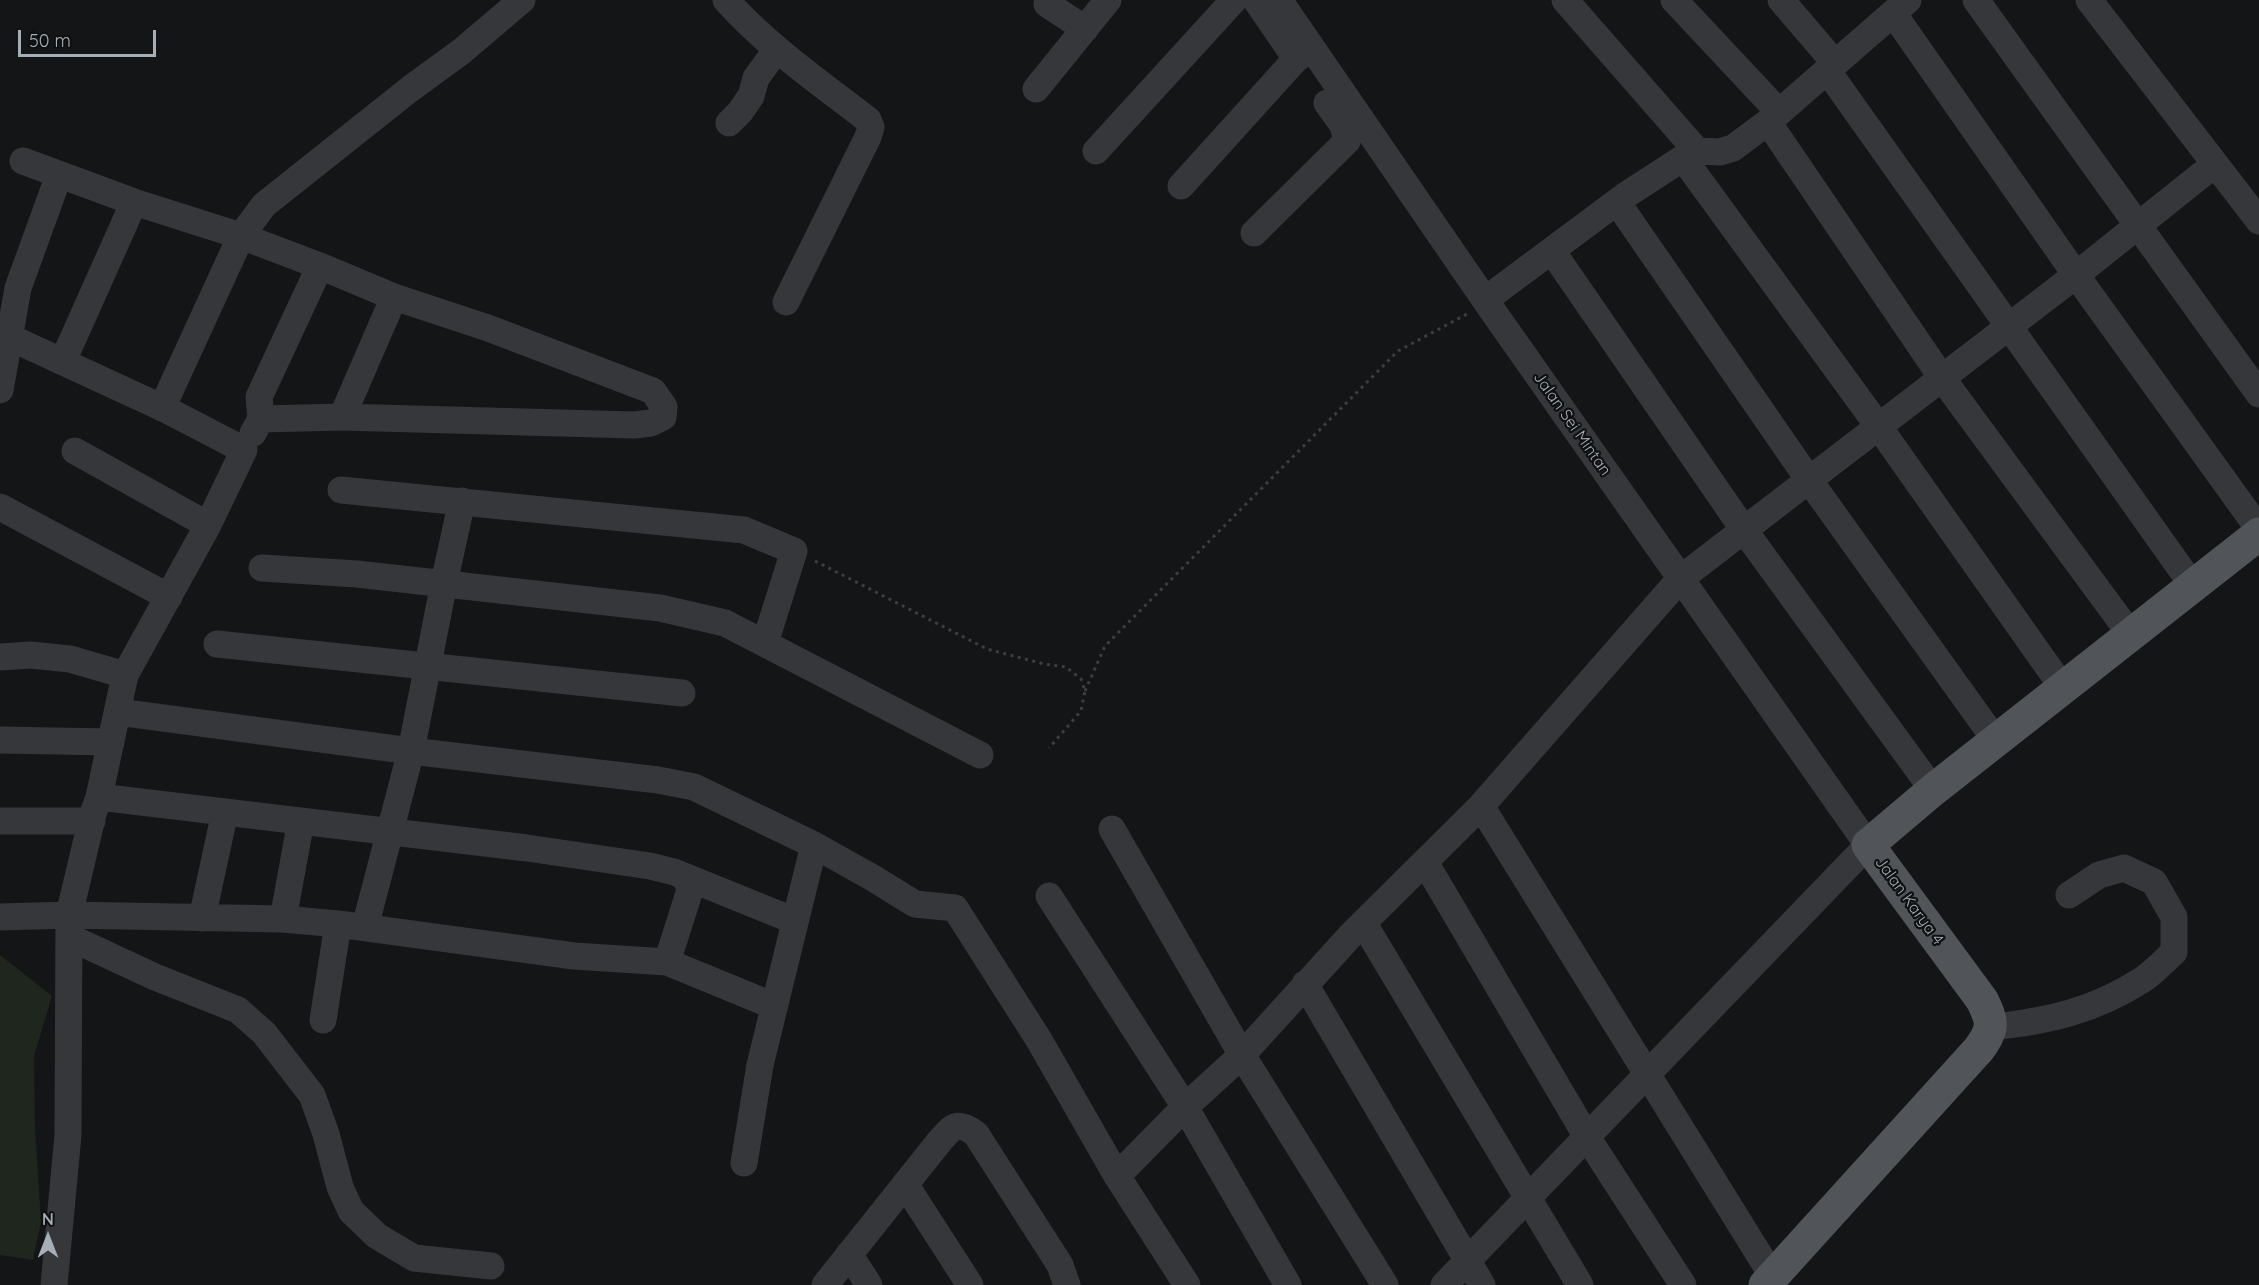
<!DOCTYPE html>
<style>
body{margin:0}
#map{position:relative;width:2259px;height:1285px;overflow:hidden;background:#141516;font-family:Quicksand,sans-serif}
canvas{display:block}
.north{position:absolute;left:18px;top:1207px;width:60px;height:60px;-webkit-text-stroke:4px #0f1011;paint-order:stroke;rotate:0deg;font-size:16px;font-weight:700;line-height:24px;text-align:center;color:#a6afb7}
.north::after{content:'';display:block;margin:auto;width:21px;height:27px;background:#a6afb7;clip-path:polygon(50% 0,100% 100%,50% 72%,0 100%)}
.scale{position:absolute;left:18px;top:30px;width:138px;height:27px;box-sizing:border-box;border:3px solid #a6afb7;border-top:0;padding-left:8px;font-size:18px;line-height:21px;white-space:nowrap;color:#a6afb7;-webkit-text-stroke:4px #0f1011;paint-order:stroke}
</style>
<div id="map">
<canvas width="2259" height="1285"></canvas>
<div class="north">N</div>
<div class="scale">50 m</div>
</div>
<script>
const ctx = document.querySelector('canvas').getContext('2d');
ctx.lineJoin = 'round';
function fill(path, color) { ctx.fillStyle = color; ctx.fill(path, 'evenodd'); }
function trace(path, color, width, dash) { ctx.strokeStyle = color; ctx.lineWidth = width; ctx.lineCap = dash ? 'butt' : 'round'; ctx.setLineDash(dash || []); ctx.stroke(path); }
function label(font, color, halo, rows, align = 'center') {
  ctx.font = font + ' Quicksand,sans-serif'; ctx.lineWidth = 4.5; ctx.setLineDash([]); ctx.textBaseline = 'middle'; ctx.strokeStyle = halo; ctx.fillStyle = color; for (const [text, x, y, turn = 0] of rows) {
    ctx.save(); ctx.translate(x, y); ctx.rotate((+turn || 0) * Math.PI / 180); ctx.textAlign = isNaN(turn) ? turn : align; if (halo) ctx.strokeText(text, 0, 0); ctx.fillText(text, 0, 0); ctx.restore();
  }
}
fill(new Path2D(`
 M0,955L52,996L34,1056L35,1126L41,1222L33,1260L0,1255Z`), '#1f261e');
trace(new Path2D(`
 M815,561L987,649L1044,664L1066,667L1081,679L1085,691L1081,711L1049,748
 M1085,691L1105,646L1398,351L1467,314`), '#3b3f42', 3, [3, 4.5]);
trace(new Path2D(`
 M726,0C767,46 819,82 868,120L871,127L868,137L786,302
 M1256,0L1293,54
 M1279,0L1485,300L1868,845L1444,1285
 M1565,0L1697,151
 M1674,0L1779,112
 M1781,0L1834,62
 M1976,0L2259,394
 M2089,0L2259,221
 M1047,4L1085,29
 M1893,13L2076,275L2259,529
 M1827,70L2193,586
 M1036,89L1108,0
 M1768,122L1942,378L2131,635
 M729,123L740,112L751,96L756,78L777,49
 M1096,151L1234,0
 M1683,158L1879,427L2063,688
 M23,161L134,202L241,236L320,266L394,297L488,328L653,391L664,407L663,417L651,423L634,425L342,417L261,419
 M1181,186L1296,59L1311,48
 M1617,202L1809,480L1996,741
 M1254,233L1347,141L1343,125L1327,103
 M1552,251L1744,530L1933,790
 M1485,300L1626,195L1683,158L1697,151L1720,152L1733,148L1768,122L1908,0
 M9,337L165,409L244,450L208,525L125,675L99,797L93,814L69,915L68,1135L54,1285
 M63,361L134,202
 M0,390L18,288L59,175
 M162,408L241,236L264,205L410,89L462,51L522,0
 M342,417L394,297
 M253,433L261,419L259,397L320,266
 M75,451L208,525
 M341,490L744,530L794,551L765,643
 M0,507L169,597
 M262,568L357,574L660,608L725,623L980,755
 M217,644L682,693
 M0,657L31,655L70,659L125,675
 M118,712L411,751L658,780L694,787L814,845L873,878L915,904L955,908L1039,1040L1117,1176L1187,1285
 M0,740L111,742
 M99,797L527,848L650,866L674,872L795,921
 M1481,806L1773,1277
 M0,821H92
 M1112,829L1242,1055L1385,1285
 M1425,862L1587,1137L1683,1285
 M1049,896L1185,1107L1288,1285
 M0,917L69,915L283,919L338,924L574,956L667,962L774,1006
 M202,918L225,812
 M283,919L301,821
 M1364,924L1580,1285
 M365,927L411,751L444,583L462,501
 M69,937L155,977L238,1010L264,1033L312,1095L326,1134L340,1187L351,1211L377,1236L414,1258L491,1266
 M667,962L690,890L686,878
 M1305,984L1482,1285
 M323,1020L338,924
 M1992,1027C2048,1021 2094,1011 2142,980C2154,972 2164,961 2174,952V917L2154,882L2124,868L2099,875L2069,895
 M744,1163L760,1065L814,845
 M1117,1176L1185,1107L1242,1055L1351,935L1481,806L1680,579L2076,275L2215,164
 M905,1184L970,1285
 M849,1254L869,1285
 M825,1285L939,1142C953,1126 957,1120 976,1134L1060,1265L1067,1285`), '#35373b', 27);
trace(new Path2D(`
 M1765,1285L1979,1049C1994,1028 1993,1022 1982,1000L1868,845L1933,790L2259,534`), '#51555a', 33);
label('16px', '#a6afb7', '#0f1011', [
 ["Jalan Sei Mintan",1572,424,55],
 ["Jalan Karya 4",1909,901,54]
]);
</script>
